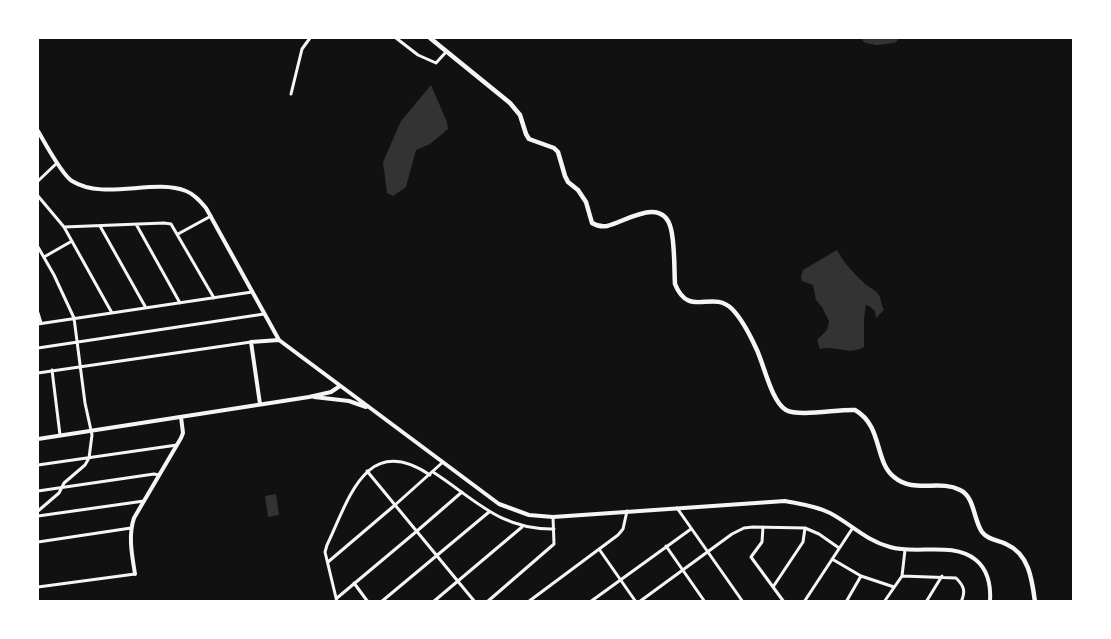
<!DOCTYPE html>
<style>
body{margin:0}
#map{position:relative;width:1111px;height:639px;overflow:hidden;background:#111;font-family:"Golos Text",sans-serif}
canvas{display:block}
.frame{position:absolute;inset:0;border:39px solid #fff;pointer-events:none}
</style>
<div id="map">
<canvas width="1111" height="639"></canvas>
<div class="frame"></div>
</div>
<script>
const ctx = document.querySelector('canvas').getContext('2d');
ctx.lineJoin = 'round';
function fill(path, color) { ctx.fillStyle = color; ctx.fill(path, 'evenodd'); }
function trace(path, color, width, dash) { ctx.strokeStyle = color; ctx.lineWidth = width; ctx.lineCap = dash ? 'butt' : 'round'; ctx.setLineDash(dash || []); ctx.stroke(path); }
fill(new Path2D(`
 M431,85L447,122L448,129L430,144L416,150L406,187L393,196L387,193L383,162L401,121Z
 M837,250C846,266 852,271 864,283C868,287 876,290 879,295C881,299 881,304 884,310L876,318L875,311L869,306L866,305L864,319V347C849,356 836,345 820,349L817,340L827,330L829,321L822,307L816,300L813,285L802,281L801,277L803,270Z
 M276,494L279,515L268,517L265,496Z`), '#333');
trace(new Path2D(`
 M867,38L877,40L893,38`), '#333', 10);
trace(new Path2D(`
 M396,38L418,55L436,63L446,52
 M291,94L302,49L310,38
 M38,181L57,163
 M38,196L64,227L164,223L171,224L214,298
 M136,224L180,303
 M100,226L146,308
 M64,227L112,313
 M178,234L211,216
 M38,247L54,275L74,318L85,403L92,435L89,458L85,465L64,483L59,493L38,511
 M44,257L72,241
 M38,313L41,323
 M38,324L252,292
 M38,348L264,314
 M52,370L60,435
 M38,373L251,342
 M38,465L177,445
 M367,471L475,602
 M433,472C475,499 500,530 554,529
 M38,491L154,474L159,475
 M677,508L743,602
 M38,516L144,501
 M763,527L762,542L751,557L784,602
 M38,542L131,528
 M666,546L705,602
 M599,549L636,602
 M832,559L861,576L894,587
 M328,562L395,505L443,462
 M902,576L956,578C964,586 966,591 961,602
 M354,583L368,602
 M38,587L135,574
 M773,587L803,542L805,528
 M337,598L417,531L462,492
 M337,602L325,552L327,545C349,499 366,432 430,475
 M381,602L489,512
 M433,602L522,527
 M487,602L554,544L553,517
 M528,602L618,535L623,529L627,511
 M590,602L691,529
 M639,602L732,534L744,528L753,527L805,528L819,534L839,548
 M804,602L852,529
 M846,602L861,576
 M884,602L902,576L905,550
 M926,602L942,576`), '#f5f5f5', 3);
trace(new Path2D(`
 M38,131C45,143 62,175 72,181C104,201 154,178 186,191C194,194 200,201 206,208L279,340L499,504L529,515L553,517L785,501C800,504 816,506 830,513C851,524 865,540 890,547C917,555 952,541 976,560C988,570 991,587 990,602
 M314,397L349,401L366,407
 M260,404L251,342L279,340
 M38,439L309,397L331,392L340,386
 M135,574C132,555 128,536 134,518L181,438L183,433L181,417`), '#f5f5f5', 4);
trace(new Path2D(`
 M430,38L510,103L520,115L526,134L529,139L554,148L558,152L565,176L568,182L578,190L586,202L592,223C597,226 601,227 607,226C625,222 663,195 671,229C675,246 674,267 675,284C689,319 712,289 732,309C742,319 750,335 756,348C764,364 771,401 786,410C799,417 838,409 855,410C883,426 874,461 894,477C914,494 939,479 960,490C975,497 973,519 982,532C988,540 998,540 1006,544C1029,554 1032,579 1035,602`), '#f5f5f5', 4.5);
</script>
